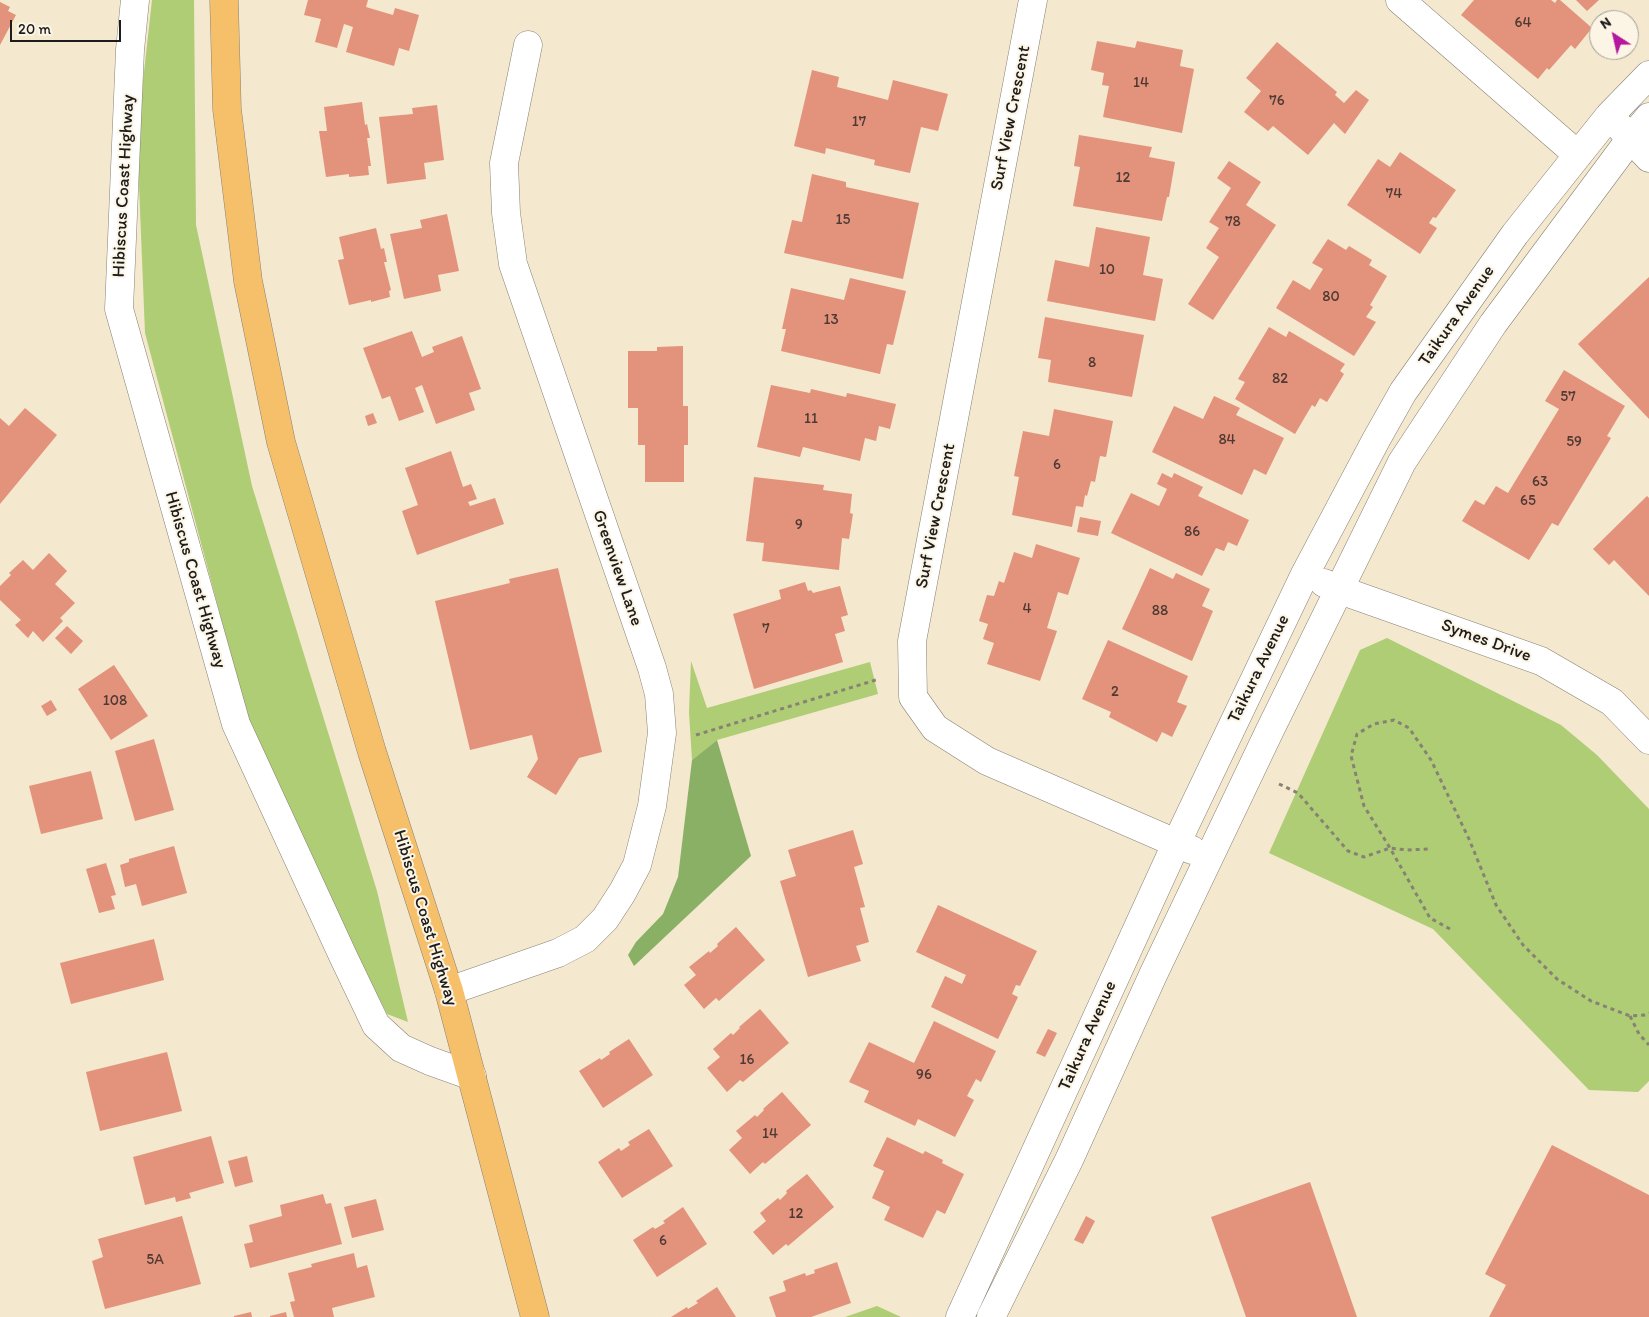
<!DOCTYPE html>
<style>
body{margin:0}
#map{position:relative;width:1649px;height:1317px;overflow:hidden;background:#f4e8ce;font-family:Itim,sans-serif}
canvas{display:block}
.north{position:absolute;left:1589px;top:10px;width:50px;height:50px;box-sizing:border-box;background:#fcf5e5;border:1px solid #a29e95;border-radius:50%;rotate:325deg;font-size:14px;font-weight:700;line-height:20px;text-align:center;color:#1c1c1c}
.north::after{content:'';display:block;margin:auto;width:18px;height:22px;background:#b5179e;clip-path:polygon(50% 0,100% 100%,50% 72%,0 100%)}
.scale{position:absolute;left:10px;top:20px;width:111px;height:22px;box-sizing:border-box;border:2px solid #1c1c1c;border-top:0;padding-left:6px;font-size:15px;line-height:18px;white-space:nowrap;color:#1c1c1c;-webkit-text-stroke:4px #fcf5e5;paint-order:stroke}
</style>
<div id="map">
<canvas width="1649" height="1317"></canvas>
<div class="north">N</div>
<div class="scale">20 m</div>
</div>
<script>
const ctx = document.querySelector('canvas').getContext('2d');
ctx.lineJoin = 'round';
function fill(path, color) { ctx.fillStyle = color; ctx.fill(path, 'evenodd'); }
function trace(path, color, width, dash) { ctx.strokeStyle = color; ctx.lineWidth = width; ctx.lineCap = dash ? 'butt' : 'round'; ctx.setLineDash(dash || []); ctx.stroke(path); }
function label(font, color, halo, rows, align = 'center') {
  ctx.font = font + ' Itim,sans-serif'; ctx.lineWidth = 4; ctx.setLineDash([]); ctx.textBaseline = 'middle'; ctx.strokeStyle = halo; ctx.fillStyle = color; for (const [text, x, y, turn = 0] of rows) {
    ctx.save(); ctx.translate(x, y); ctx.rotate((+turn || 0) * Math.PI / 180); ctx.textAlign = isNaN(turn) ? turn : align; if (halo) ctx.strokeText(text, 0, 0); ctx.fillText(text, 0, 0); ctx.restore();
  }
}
fill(new Path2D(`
 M152,0H194L196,225L252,486L377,891L408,1022L387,1014L349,939L249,723L145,333L137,135Z
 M1387,638L1561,725L1597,755L1649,809V1081L1638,1092L1589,1090L1433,929L1269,853L1360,650Z
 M691,661L707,708L870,662L878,694L717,740L692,760L689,712Z
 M877,1306L901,1317H845Z`), '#aecd74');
fill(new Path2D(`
 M717,740L751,856L634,966L628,955L636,942L663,914L678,877L692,760Z`), '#8ab066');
fill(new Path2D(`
 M308,0H368L366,7L393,15L395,8L419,15L409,51L399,48L394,66L346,52L353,27L344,24L337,48L315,42L321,19L304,15Z
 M1474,0H1551L1555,3L1557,0H1560L1592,28L1575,49L1571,45L1549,70L1547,68L1538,79L1461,15Z
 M1576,0H1599L1587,11Z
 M0,2L10,7L8,11L16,15L0,45Z
 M1097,41L1135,48L1137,41L1183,50L1180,66L1194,69L1182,133L1103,117L1109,86L1102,85L1104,73L1091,70Z
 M1277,42L1337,92L1335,95L1344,103L1356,90L1369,100L1345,134L1334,123L1308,155L1273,126L1268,131L1244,112L1261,91L1246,78Z
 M812,70L839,77L837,87L888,100L893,80L948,94L938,131L921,127L910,173L874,165L875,160L826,148L825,154L794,146Z
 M362,102L365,125L367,124L370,138H367L371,166H368L369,175L349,177V174L326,177L319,131H327L324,107Z
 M437,105L444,160L424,163L426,179L387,184L379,117L413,114L412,108Z
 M1079,135L1152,147L1149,157L1175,162L1169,197H1167L1162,221L1073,206L1080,167L1074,166Z
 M1400,152L1456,190L1436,218L1433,217L1429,223L1437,228L1420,254L1347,205L1378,159L1390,167Z
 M1229,161L1261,182L1246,205L1276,225L1213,320L1188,304L1219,257L1206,248L1219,228L1209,222L1231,188L1217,178Z
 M812,174L846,182V187L919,203L903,279L784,253L792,220L802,222Z
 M447,214L459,271L438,275L441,291L404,299L390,234L422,228L420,220Z
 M1096,227L1150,237L1143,275L1163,279L1155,321L1047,301L1055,260L1089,267Z
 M376,228L381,249L384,248L387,262H384L391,290L389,291L390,297L371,302V300L349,305L338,260L344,259L339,237Z
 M1328,239L1346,250L1349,246L1372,260L1369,265L1387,276L1370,305L1373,307L1366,317L1376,322L1354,356L1276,308L1293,280L1310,290L1323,269L1312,263Z
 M1649,277V419L1578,344Z
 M850,278L906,291L893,345L887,344L880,374L781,351L786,329H782L791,288L844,300Z
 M1045,317L1144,335L1132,397L1048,382L1051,360L1038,358Z
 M1269,327L1286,337L1289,331L1345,364L1340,371L1344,374L1327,402L1320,398L1315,407L1312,405L1295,434L1235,399L1245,382L1238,379Z
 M412,331L422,357L434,352L432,347L462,336L481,389L469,393L475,410L436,424L422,385L415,388L424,412L399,421L390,396L382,399L363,348Z
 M683,346V406H688V445H684V482H645V445H638V408H628V351H657V347Z
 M1564,370L1625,406L1607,436L1611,438L1558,526L1552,523L1529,560L1462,521L1475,500L1484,505L1496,486L1508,493L1559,409L1545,401Z
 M771,385L810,393L811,389L846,397L847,393L896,404L890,429L879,426L876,441L865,438L860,461L803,447L800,457L757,447Z
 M1214,396L1240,408L1236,415L1284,438L1266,475L1254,469L1242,495L1152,452L1174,406L1203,419Z
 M25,408L57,435L0,504V418L9,426Z
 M1054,409L1113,421L1106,457L1100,456L1095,482L1091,481L1087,496L1085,495L1083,507L1076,506L1072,527L1012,515L1019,477L1014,476L1023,431L1049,436Z
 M373,413L377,423L368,426L365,416Z
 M451,451L463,487L471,484L477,499L468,502L470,506L495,498L504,524L417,555L402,511L418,505L405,468Z
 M1162,473L1172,478L1174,473L1203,487L1198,496L1249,520L1237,546L1228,542L1224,551L1216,548L1202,576L1111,533L1131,493L1159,506L1167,489L1157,484Z
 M754,477L824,485L823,490L852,494L850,513L853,514L849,539L842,538L839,570L762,561L764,543L746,541Z
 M1647,496L1649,498V596L1614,560L1609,565L1593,549Z
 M1080,517L1101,521L1098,536L1077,532Z
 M1036,544L1080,558L1068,595L1058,592L1047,628L1057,631L1040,681L987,664L994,643L983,639L988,624L979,621L987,595L994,596L999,581L1004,583L1014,552L1032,558Z
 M49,553L67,571L55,584L75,603L60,618L63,621L43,642L33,631L28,638L15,625L21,620L0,600V586L11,575L9,573L23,560L33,570Z
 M558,568L602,752L579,758L556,795L527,777L538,759L532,735L470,750L435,601L510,583L509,579Z
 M1150,568L1173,579L1176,573L1210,589L1202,606L1213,611L1192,661L1122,629Z
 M805,582L808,591L811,590L813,593L840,586L848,615L841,617L845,631L835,634L843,662L754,689L733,614L781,599L779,590Z
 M67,626L83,641L71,654L55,638Z
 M1108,640L1188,676L1177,702L1187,706L1172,737L1162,732L1157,742L1109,717L1111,712L1082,699Z
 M114,665L148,716L111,740L78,689Z
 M51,700L57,710L47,716L41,706Z
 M154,739L174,810L135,821L115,751Z
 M91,771L103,819L41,834L29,786Z
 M853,830L863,864L854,867L865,907L860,908L869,942L856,946L861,961L808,977L780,881L796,876L788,850Z
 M174,846L187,893L142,906L136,884L125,887L120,865L129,862V859Z
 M106,863L116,895L111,896L115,909L99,913L86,869Z
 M938,905L1037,951L1020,986L1016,985L1012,994L1018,997L998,1039L931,1007L945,976L962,984L966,975L916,952Z
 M736,927L765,960L719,1001L716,998L704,1009L684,985L696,975L689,967L709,951L710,953L718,946L717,944Z
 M154,939L164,980L71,1004L60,963Z
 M760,1009L789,1043L743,1082L740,1080L727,1092L707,1068L720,1057L713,1049L731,1033L733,1035L740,1028L739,1027Z
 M934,1021L996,1051L981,1082L976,1079L967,1096L974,1100L955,1137L918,1119L915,1126L864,1102L869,1091L849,1082L869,1042L914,1063Z
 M1048,1029L1057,1033L1045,1057L1036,1053Z
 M629,1039L653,1075L603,1108L579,1071L600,1058L601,1060L610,1054L609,1052Z
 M167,1052L182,1111L100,1131L86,1072Z
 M782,1092L811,1125L765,1164L763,1162L750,1174L729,1150L742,1138L736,1131L755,1115L757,1117L764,1110L763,1109Z
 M649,1129L673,1166L622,1198L598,1162L619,1148L621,1151L630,1145L628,1142Z
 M211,1136L224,1183L189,1193L191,1198L176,1202L175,1197L145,1205L133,1157Z
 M887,1137L923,1154L925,1151L943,1160L942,1163L964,1174L945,1214L937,1210L923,1238L884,1220L890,1207L872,1198L884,1171L873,1166Z
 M1552,1145L1649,1195V1317H1489L1506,1285L1485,1274Z
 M247,1156L253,1182L235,1187L228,1161Z
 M807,1174L834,1207L788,1246L786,1244L773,1255L753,1232L766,1221L760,1213L778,1198L780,1200L787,1193L786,1191Z
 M1310,1182L1357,1317H1246L1211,1217Z
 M323,1194L326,1204L331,1203L342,1244L250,1268L244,1244L253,1242L249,1225L282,1216L280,1205Z
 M376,1199L384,1230L352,1238L344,1207Z
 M683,1207L707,1244L657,1277L633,1240L653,1227L655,1229L665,1223L663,1221Z
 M182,1216L201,1284L105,1309L92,1261L103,1257L98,1239Z
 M1086,1216L1095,1221L1083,1244L1074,1240Z
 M354,1253L357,1268L367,1265L375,1297L332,1308L334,1317H294L290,1302L295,1301L288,1273L312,1267L311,1264Z
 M837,1262L851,1303L811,1317H776L769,1297L786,1291L783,1281L805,1273L806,1276L815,1273L814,1270Z
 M717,1287L736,1317H671L687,1307L688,1309L698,1303L696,1301Z
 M251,1312L252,1317H234V1316Z
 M286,1312L287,1317H270V1316Z`), '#e3927b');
const street = new Path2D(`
 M135,0L130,50L119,309L236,724L343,956L376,1025L401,1048L430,1061L472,1076
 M1033,0L912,641L913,697L935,728L987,761L1192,850
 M1400,0L1578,155
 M1619,126L1649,158
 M1324,583L1340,590L1541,661L1612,702L1649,740
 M449,991L558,953L585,939L605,919L622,893L637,865L652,806L662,733L659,694L652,668L513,264L506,213L504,163L528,45
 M960,1317L1176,844L1305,574L1376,440L1403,392L1515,234L1609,116L1649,75
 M991,1317L1069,1160L1153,975L1270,730L1402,462L1493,324L1631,138L1649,117`);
const primary = new Path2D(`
 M224,0L227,109L248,281L281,442L372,752L449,991L535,1317`);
trace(street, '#888275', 29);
trace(primary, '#888275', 29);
trace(new Path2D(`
 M696,735L879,679
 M1279,784L1298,793L1348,851L1364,857L1390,848L1407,850L1428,849
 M1450,929L1430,918L1390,848L1364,806L1351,756L1357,734L1374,724L1394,720L1409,728L1431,760L1469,839L1496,905L1523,945L1557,979L1591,1001L1630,1016L1645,1015L1649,1013
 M1630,1016L1639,1034L1649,1045`), '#888275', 3, [4, 4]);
trace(street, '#fff', 28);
trace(primary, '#f6c06b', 28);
label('15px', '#4e3a34', null, [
 ["64",1523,23],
 ["14",1141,83],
 ["76",1277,101],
 ["17",859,122],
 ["12",1123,178],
 ["74",1394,194],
 ["15",843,220],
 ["78",1233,222],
 ["10",1107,270],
 ["80",1331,297],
 ["13",831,320],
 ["8",1092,363],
 ["82",1280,379],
 ["57",1568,397],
 ["11",811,419],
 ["84",1227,440],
 ["59",1574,442],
 ["6",1057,465],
 ["63",1540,482],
 ["65",1528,501],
 ["9",799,525],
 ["86",1192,532],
 ["4",1027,609],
 ["88",1160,611],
 ["7",766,629],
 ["2",1115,692],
 ["108",115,701],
 ["16",747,1060],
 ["96",924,1075],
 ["14",770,1134],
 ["12",796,1214],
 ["6",663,1241],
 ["5A",155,1260]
]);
label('18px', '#1c1c1c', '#fcf5e5', [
 ["Surf View Crescent",1011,118,-79],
 ["Hibiscus Coast Highway",124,186,-87],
 ["Taikura Avenue",1457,316,-55],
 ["Surf View Crescent",936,516,-79],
 ["Greenview Lane",617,568,71],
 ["Hibiscus Coast Highway",195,580,74],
 ["Symes Drive",1486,641,20],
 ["Taikura Avenue",1259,669,-64],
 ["Hibiscus Coast Highway",425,918,73],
 ["Taikura Avenue",1088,1036,-66]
]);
</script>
